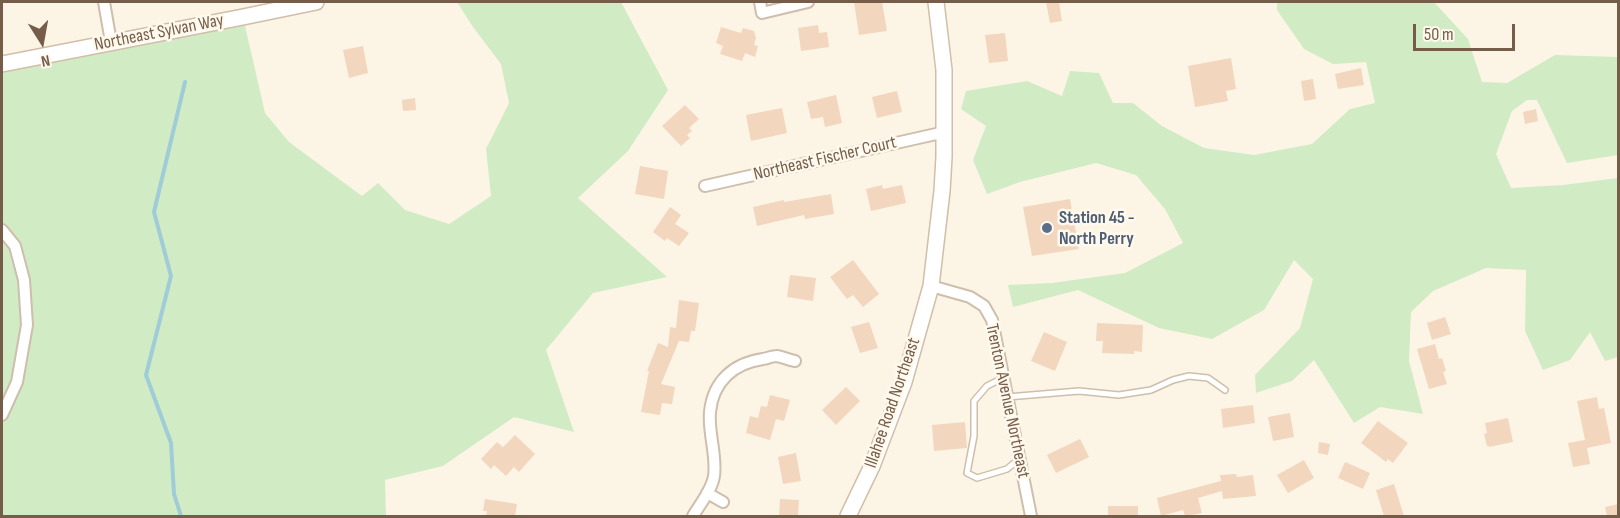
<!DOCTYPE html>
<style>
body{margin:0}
#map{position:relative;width:1620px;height:518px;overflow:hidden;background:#fcf5e6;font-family:"Sofia Sans Condensed",sans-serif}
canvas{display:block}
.frame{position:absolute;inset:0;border:3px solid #765d4a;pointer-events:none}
.north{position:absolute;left:12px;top:12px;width:60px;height:60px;-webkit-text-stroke:4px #fff9ed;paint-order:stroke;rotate:169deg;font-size:16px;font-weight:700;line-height:24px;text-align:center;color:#765d4a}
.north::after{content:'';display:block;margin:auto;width:21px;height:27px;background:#765d4a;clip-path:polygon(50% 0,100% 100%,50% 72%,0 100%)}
.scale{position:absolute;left:1413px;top:24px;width:102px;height:27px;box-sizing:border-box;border:3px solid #765d4a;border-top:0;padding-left:8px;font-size:18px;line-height:21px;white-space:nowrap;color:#765d4a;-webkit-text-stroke:4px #fff9ed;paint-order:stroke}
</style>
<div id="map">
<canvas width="1620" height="518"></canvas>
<div class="frame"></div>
<div class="north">N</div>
<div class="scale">50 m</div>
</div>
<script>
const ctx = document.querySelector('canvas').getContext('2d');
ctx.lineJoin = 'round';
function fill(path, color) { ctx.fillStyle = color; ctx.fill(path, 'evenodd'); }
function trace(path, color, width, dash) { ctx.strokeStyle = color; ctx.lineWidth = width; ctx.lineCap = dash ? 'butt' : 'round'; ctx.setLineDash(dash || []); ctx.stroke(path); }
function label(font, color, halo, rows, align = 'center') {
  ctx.font = font + ' "Sofia Sans Condensed",sans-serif'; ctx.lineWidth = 5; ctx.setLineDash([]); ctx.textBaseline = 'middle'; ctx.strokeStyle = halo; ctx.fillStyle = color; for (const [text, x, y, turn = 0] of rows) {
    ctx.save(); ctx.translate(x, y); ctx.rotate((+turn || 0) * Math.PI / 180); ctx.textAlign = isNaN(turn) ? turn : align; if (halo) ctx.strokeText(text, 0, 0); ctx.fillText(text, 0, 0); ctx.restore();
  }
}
fill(new Path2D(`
 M457,2H621L668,90L628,151L578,198L667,277L593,293L546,350L574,432L514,417L443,466L385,480L386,516H2V64L243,17L265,113L289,142L362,196L378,183L405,210L449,224L491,196L486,149L509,103L501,64L473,27Z
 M1277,2H1434L1468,39L1482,82L1507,83L1555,55L1617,57L1618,155L1567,163L1537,100H1527L1512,111L1496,154L1511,188L1563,185L1618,178V357L1605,361L1590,332L1570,360L1543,370L1525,331L1526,270L1486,268L1433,291L1411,312L1409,361L1423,414L1380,407L1354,423L1314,360L1292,381L1256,393L1255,375L1300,328L1313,279L1294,260L1264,310L1212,339L1159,328L1078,290L1013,307L1008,285L1052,283L1125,273L1183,243L1165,209L1136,175L1096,163L1020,182L987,194L973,160L986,126L961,109L966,91L1027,81L1062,96L1070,71L1099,73L1113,103H1133L1162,126L1204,148L1254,155L1312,144L1350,109L1375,103L1366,62L1333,64L1304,49L1277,10Z`), '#d1ebc4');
trace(new Path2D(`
 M181,516L174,494L171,443L146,375L171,276L154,212L185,82`), '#a0ccd8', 4);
fill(new Path2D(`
 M854,2H882L887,31L859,35Z
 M1046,2H1059L1062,21L1050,23Z
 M818,25L819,33L827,32L829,47L801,51L798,28Z
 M721,27L741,33L743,28L754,31L756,38L754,45L758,46L755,57L745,53L742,61L720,54L723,46L716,43Z
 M1005,33L1008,61L989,63L985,35Z
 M363,46L368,73L349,78L343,50Z
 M1231,58L1236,89L1226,91L1228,101L1195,107L1188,66Z
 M1361,68L1364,85L1338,89L1335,74Z
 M1313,79L1316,99L1304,101L1301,81Z
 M897,91L902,112L877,118L872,97Z
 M836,95L842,123L825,127L823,117L811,119L807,102Z
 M415,98L416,110L403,111L402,100Z
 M685,105L699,119L689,128L692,131L687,135L690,138L681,146L662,126Z
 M782,108L787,133L751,141L746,115Z
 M1536,109L1538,121L1525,124L1523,112Z
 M640,166L668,171L664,199L635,194Z
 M882,185L883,189L902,185L906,203L871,211L866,189Z
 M831,194L834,214L805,219L804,215L757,226L753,207L784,200V202Z
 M1070,199L1079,249L1032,256L1023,207Z
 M670,207L681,215L675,224L689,233L679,246L667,238L665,241L653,232Z
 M853,260L879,294L863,307L853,295L847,299L830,277Z
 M790,275L816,278L813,301L787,297Z
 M679,300L699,303L695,331H691L689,342L679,341L661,384L675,387L672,404L662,403L660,415L641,412L649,371H647L658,343L668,347L670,327L676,328Z
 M1445,317L1451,334L1432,340L1427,323Z
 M869,322L878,348L860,353L851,327Z
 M1097,323L1143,325L1142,352L1134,351V354L1102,353L1103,341H1096Z
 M1044,332L1067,342L1055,371L1031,361Z
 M1435,344L1439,359L1442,358L1446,371L1443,372L1447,384L1429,389L1417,349Z
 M846,387L860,401L836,425L822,410Z
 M770,395L790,400L784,421L776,419L770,440L746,433L750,416L758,418L761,406L767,407Z
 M1597,397L1599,409L1604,408L1611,443L1587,448L1590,464L1573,467L1568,443L1585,440L1577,401Z
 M1253,405L1255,423L1223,428L1221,409Z
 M1290,413L1294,437L1273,441L1268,417Z
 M1508,418L1513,442L1489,447V446H1487L1484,434L1487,433L1485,423Z
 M1378,421L1408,443L1393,463L1388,459L1386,462L1361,443Z
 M965,422L967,448L934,451L932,425Z
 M515,435L535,454L519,472L514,467L506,476L494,465L491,469L481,459L497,442L503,447Z
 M1080,439L1089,457L1056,473L1047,455Z
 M1319,442L1330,444L1328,455L1318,453Z
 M796,453L801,481L783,484L778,457Z
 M1304,460L1314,478L1288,493L1277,475Z
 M1345,462L1370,473L1363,489L1338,478Z
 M1236,474L1237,477L1253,475L1256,496L1223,499L1222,491L1198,498L1202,513L1185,516L1183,510L1161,516L1157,498L1221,481L1220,475Z
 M1394,484L1404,516H1384L1376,490Z
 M485,499L517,504L515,516H486L487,511H483Z
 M780,499L799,500L798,516H779Z
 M1618,504V516H1607L1605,507Z
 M1108,506H1138V516H1108Z`), '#f2d6be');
const service = new Path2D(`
 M1003,378L987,386L974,401V436L967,473L977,478L1007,469L1019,459
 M1007,397L1079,391L1119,395L1151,390L1173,380L1189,376L1208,378L1225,390`);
const minor = new Path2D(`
 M104,2L111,42
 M760,2L762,13L808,2
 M705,186L945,132
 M2,230L15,246L24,280L27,325L17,382L2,415
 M931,286L970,297L984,306L992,320L1031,516
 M707,493L723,502
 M693,516C700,504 712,490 714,476C717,455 708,433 710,412C713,381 734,363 763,359C768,358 773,356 777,356C783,357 789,360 795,361`);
const secondary = new Path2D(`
 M2,64L243,17L316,2
 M848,516L872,466L904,382L931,286L942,191L944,157V70L936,2`);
trace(service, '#cebeac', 8);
trace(minor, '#cebeac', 14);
trace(secondary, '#d1bea9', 18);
trace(service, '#fff', 5);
trace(minor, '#fff', 10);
trace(secondary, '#fff', 15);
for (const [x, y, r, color] of [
 [1047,228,6,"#5c6f8a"]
]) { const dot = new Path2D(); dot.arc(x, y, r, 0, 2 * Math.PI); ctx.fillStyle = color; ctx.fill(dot); trace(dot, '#fff9ed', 2); }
label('18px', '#765d4a', '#fff9ed', [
 ["Northeast Sylvan Way",159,33,-11],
 ["Northeast Fischer Court",825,159,-13],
 ["Trenton Avenue Northeast",1007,401,78],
 ["Illahee Road Northeast",893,403,-71]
]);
label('bold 18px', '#4e5e75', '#fff9ed', [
 ["Station 45 -",1059,218],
 ["North Perry",1059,239]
], 'left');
</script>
